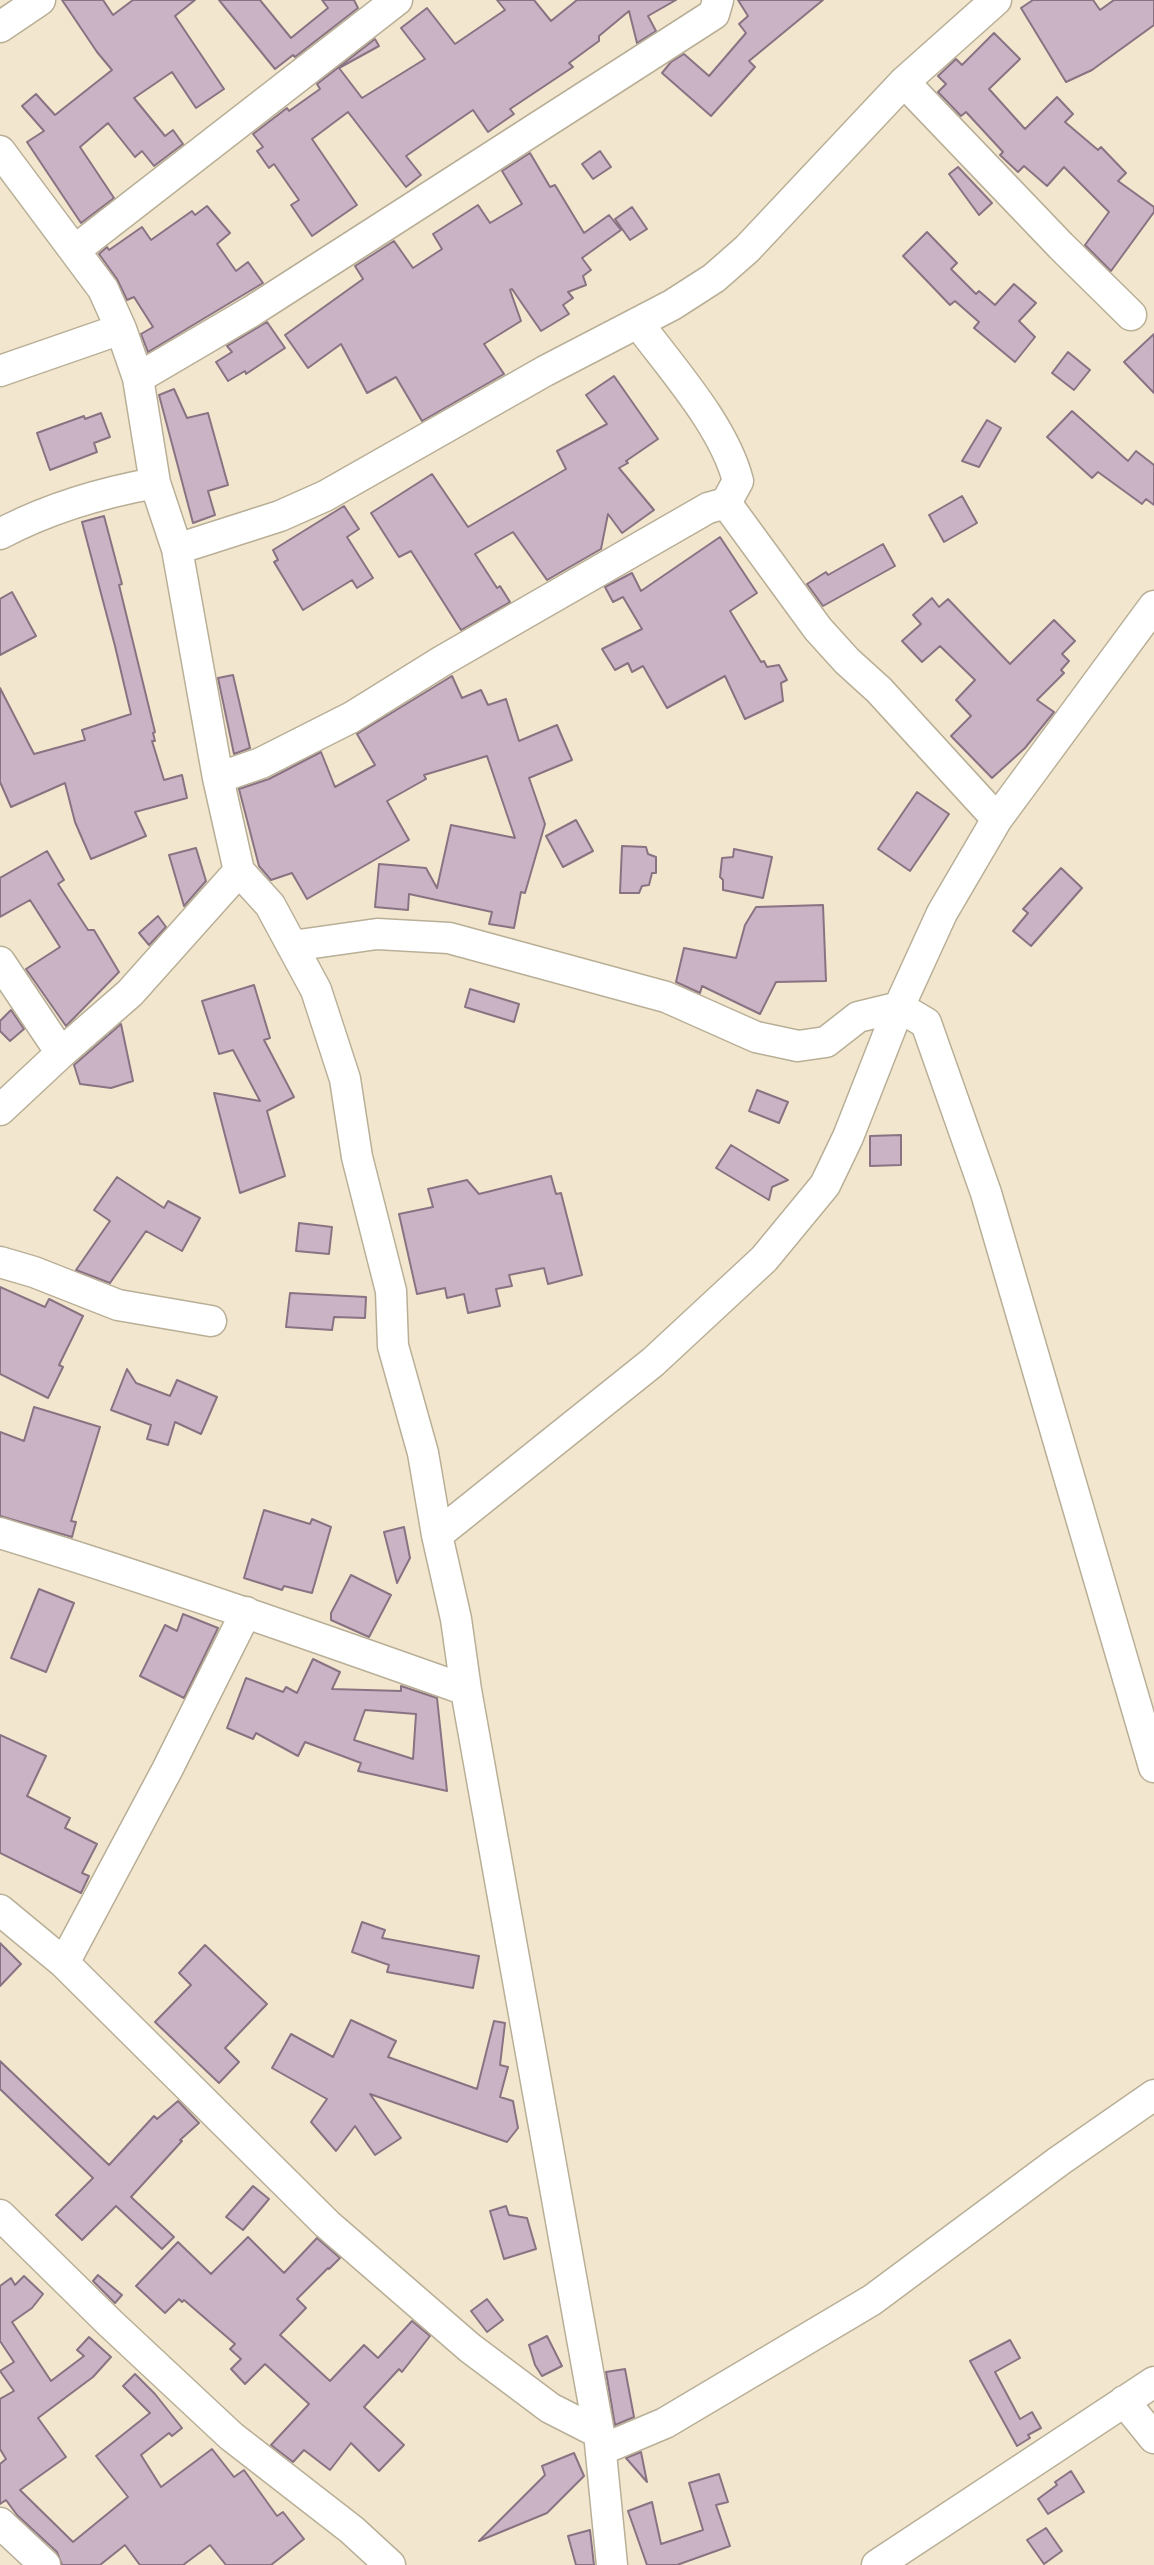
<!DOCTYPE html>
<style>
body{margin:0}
canvas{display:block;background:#f2e7ce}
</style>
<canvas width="1154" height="2565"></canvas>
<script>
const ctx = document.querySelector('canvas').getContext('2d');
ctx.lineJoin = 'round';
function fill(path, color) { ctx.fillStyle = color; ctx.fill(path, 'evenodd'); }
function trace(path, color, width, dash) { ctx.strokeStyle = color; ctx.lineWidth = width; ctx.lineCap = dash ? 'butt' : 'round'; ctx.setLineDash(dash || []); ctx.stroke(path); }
const building = new Path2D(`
 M62,0H103L113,15L133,0H195L175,16L224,89L196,108L172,72L134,98L165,136L173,130L183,144L154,166L142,151L135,157L108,123L80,147L114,198L81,223L27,142L44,131L22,106L36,94L55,115L112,70L97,52Z
 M219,0H260L291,38L328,8L322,0H354L358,8L295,57L293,55L275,69Z
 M497,0H534L551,21L577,0H676L648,16L656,31L637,43L629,11L599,36V41L569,63L573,67L510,109L514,114L488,132L473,110L406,156L421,175L406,187L348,112L312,139L357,205L312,236L291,205L299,200L274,164L269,168L257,151L263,147L253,134L287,108L289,111L320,89L317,84L375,39L379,46L339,68L362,98L425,59L401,28L427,8L455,44L505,10Z
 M738,0H823L749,61L755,67L711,116L662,73L671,62L684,54L709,76L746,33L739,24L748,16Z
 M1033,0H1093L1100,10L1114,0H1154V25L1092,70L1066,82L1021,8Z
 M994,33L1020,59L989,89L1025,129L1057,97L1073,114L1065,122L1098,150L1101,147L1126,173L1118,181L1154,207V212L1111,271L1085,245L1109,212L1064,167L1047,186L1024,166L1018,172L1000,155L1003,152L966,112L961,116L938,92L946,84L938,76L956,59L962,65Z
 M600,151L611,167L593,179L582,164Z
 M530,153L550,187L555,185L584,233L609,215L621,230L582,258L591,270L583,276L586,285L568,292L573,298L563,305L569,314L541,331L512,289L510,290L521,321L484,344L504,374L422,421L396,377L367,393L341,344L308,368L285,335L363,279L355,266L394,241L413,268L442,249L433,234L478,205L490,223L522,204L502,171Z
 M958,167L992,203L979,215L949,174Z
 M207,206L230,233L217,244L236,271L248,262L263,283L148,352L141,334L153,327L134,297L127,300L117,279L99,254L107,247L109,250L142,227L151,240L192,211L195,215Z
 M632,207L647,229L630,240L615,219Z
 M927,232L957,263L951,269L976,294L979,291L995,305L1014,284L1036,303L1019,321L1035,337L1015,362L974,328L979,322L955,301L950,305L903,256Z
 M267,322L285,348L246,374L245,371L228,381L216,362L232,352L227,346Z
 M1154,334V393L1124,362Z
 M1068,352L1090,370L1074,390L1052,373Z
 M614,376L658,439L626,461L628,463L619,468L654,510L622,533L608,514L601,549L547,580L513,532L475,554L497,588L500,586L510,602L461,630L411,551L399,557L371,513L432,474L468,527L566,469L557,451L607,424L586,395Z
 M174,389L187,418L208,413L228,485L208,491L215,515L193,523L159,395Z
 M1072,411L1128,461L1136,451L1154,465V505L1146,499L1142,504L1098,472L1092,478L1047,437Z
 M101,413L110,437L94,443L97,452L50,470L37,433L84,416L85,419Z
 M987,420L1001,428L979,467L962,461Z
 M962,496L977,523L944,542L929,515Z
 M344,506L359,529L347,537L373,578L357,588L352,580L303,610L274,562L278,560L273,550Z
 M104,516L122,584L119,585L155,732L153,733L155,741H152L164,780L182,775L187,798L135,812L146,836L91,859L75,822L65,783L11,807L0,782V688L34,754L85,740L82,730L131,714L115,646L82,522Z
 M720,537L757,593L730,611L761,662L764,661L767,667L779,665L787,680L781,683L783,701L745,719L725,676L667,708L643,666L632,672L628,663L615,670L602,649L642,629L623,597L613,602L605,587L632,573L641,591Z
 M883,544L895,566L823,606L807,584L826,572L828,575Z
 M12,592L36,636L0,655V599Z
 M932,598L939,607L948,599L1010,664L1054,620L1075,641L1062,654L1069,661L1061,670L1064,673L1037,700L1054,712L1025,748L992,778L951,736L971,716L956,700L975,680L940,646L922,662L902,641L921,624L913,615Z
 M233,675L250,748L234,754L218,678Z
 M452,676L462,698L481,690L488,705L506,699L519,741L557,725L572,760L529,778L545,824L525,893L521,892L514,928L489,924L492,912L409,894L408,910L375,907L379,864L426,868L437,888L451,825L515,838L487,756L424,775L426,779L387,801L409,840L307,899L292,873L271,880L259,866L239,789L269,779L321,752L335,787L375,765L357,734Z
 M917,792L949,814L910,871L878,849Z
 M576,820L593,851L563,867L546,836Z
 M622,846L646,847L648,854L656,857V873H652L649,885L642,886L639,893H620Z
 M196,848L206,881L184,906L169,855Z
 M734,849L772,857L763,898L723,890V880L720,877L722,858L733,857Z
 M47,851L64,880L58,884L88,930H94L119,972L66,1026L26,969L60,947L30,900L0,917V878Z
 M1061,868L1082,888L1031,946L1013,931L1028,913L1023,909Z
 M823,905L826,981L776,982L760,1014L702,986L700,993L676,982L684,948L736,958L745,925L756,907Z
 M158,916L166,927L149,945L139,933Z
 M254,985L270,1038L264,1040L294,1097L267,1111L285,1176L240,1193L214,1093L260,1101L233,1050L219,1054L202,1001Z
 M470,989L519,1004L514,1022L465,1007Z
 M11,1010L24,1029L10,1041L0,1031V1021Z
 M121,1024L133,1081L111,1088L80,1084L74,1065Z
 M757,1090L788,1102L779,1123L749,1111Z
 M901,1135V1165L870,1166V1136Z
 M731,1145L788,1180L772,1187L769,1200L716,1168Z
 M551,1176L556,1194L561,1193L582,1275L548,1284L544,1268L509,1275L512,1286L496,1289L500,1306L468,1313L464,1294L447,1298L445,1288L417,1294L399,1214L433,1207L428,1189L467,1180L479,1194Z
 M117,1177L164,1208L168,1201L200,1218L182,1251L146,1231L110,1283L76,1270L110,1221L94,1210Z
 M299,1223L332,1227L329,1254L296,1251Z
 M0,1287L45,1307L49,1299L83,1316L59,1365L63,1367L48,1398L0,1374Z
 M290,1293L366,1297L365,1318L334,1317L332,1330L286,1327Z
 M127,1369L136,1383L170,1396L177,1380L217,1397L201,1434L175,1422L168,1445L147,1439L151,1425L111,1410Z
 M34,1407L100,1427L71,1521L76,1522L72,1537L0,1516V1432L24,1441Z
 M264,1510L310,1524L312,1519L331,1527L312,1593L284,1586L282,1590L244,1578Z
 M404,1527L410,1558L397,1583L384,1532Z
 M351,1575L391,1595L369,1637L331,1620V1613Z
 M39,1589L74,1603L46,1672L11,1658Z
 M183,1614L218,1628L184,1698L140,1676L165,1625L177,1631Z
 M313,1659L340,1672L332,1689L401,1691V1686L437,1698L447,1791L358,1771L361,1763L305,1742L298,1756L256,1733L253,1739L227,1728L246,1678L283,1692L286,1687L297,1693ZM365,1710L416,1714L413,1759L354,1740Z
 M0,1735L46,1756L27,1796L70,1818L65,1828L97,1844L82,1873L89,1876L81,1893L0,1853Z
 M362,1922L385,1930L382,1938L479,1956L473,1988L387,1972L389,1965L352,1952Z
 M0,1943L21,1964L0,1986Z
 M205,1945L267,2004L225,2048L239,2062L219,2083L155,2022L191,1985L179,1973Z
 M351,2020L396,2041L388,2057L477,2089L494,2021L505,2023L500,2065L508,2067L500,2097L513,2101L518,2128L507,2142L370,2094L401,2138L375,2155L355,2126L336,2151L311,2122L327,2099L272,2068L291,2034L333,2057Z
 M0,2061L109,2165L154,2116L157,2119L178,2101L199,2123L180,2140L182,2141L131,2197L174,2237L162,2249L116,2206L82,2240L56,2215L93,2178L0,2089Z
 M253,2186L269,2199L243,2230L226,2217Z
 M506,2206L509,2215L527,2218L536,2249L504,2259L490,2211Z
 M248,2237L284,2273L317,2238L340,2258L329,2269L328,2268L297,2299L306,2308L280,2335L330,2381L364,2345L378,2358L412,2321L430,2336L402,2372L399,2369L364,2407L404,2445L379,2471L351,2443L330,2470L304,2450L293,2462L271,2445L309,2404L265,2364L245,2384L231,2369L241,2359L230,2349L235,2344L184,2300L182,2302L179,2299L165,2313L136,2286L178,2242L211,2274Z
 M98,2275L122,2295L115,2303L93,2281Z
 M24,2276L43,2294L32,2308L12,2322L51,2381L84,2356L77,2350L89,2337L111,2357L93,2377L38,2418L66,2457L20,2490L73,2542L128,2497L96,2456L150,2413L123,2386L135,2374L155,2394L182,2428L172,2436L169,2433L141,2455L161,2487L212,2449L234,2477L244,2470L277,2516L283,2512L304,2539L271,2565H226L210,2545L183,2565H140L125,2545L100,2565H62L57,2552L17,2515L6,2500L0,2504V2464L6,2459L0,2449V2399L14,2391L0,2371L14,2362L0,2341V2286L11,2278L15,2285Z
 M487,2299L503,2320L487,2332L471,2311Z
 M547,2336L562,2366L542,2376L535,2365L529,2345Z
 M1010,2340L1020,2358L995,2372L1020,2419L1032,2412L1041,2428L1028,2435L1030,2438L1017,2446L970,2361Z
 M625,2369L634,2417L615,2425L606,2372Z
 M641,2452L647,2482L626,2458Z
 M574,2453L584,2476L547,2513L479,2541L545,2475L542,2466Z
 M1071,2471L1084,2492L1048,2514L1038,2499L1057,2485L1055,2482Z
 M719,2474L728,2502L716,2505L730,2546L677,2565H647L628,2511L652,2502L661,2544L703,2530L689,2483Z
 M1046,2528L1062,2551L1044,2564L1027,2540Z
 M590,2530L594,2565H576L568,2536Z`);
fill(building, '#cab3c4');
trace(building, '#897383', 2);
const minor = new Path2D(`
 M0,27L40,0
 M904,82L1061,246L1131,315
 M0,151L103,289L121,329L138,378L155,483L177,549L218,778L239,871L270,905L316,990L345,1079L357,1157L391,1291L393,1346L423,1453L437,1535L456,1619L466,1690L599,2433L612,2565
 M75,250L397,0
 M638,323C672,369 724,426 738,481L726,503
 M0,371L121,329
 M138,378L252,311L714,14L718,0
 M726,503L818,629L847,661L879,690L997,819
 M0,534C49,508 100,493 155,483
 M177,549L280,516L325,496L545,371L672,305L714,278L747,249L904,82L996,0
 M218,778L261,763L352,717L442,661L708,508L726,503
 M292,946L377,934L449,938L666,997L756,1037L798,1046L826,1042L858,1017L899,1007L926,1023L986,1193L1154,1767
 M0,962L61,1053
 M0,1110L61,1053L130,993L239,871
 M0,1262L34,1272L118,1305L211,1321
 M0,1533C157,1581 311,1635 466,1690
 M437,1535L653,1362L764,1259L825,1185L848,1137L899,1007L942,913L997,819L1154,606
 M0,1910L64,1963L327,2224L470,2348L550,2408L599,2433
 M64,1963L167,1770L246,1612
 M0,2215L110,2323L231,2436L352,2530L390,2565
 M1124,2401L1154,2438
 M601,2450L665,2423L872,2300L1059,2161L1154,2095
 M0,2523L45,2565
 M877,2565L1154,2382`);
trace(minor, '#b9af97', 33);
trace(minor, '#fff', 30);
</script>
